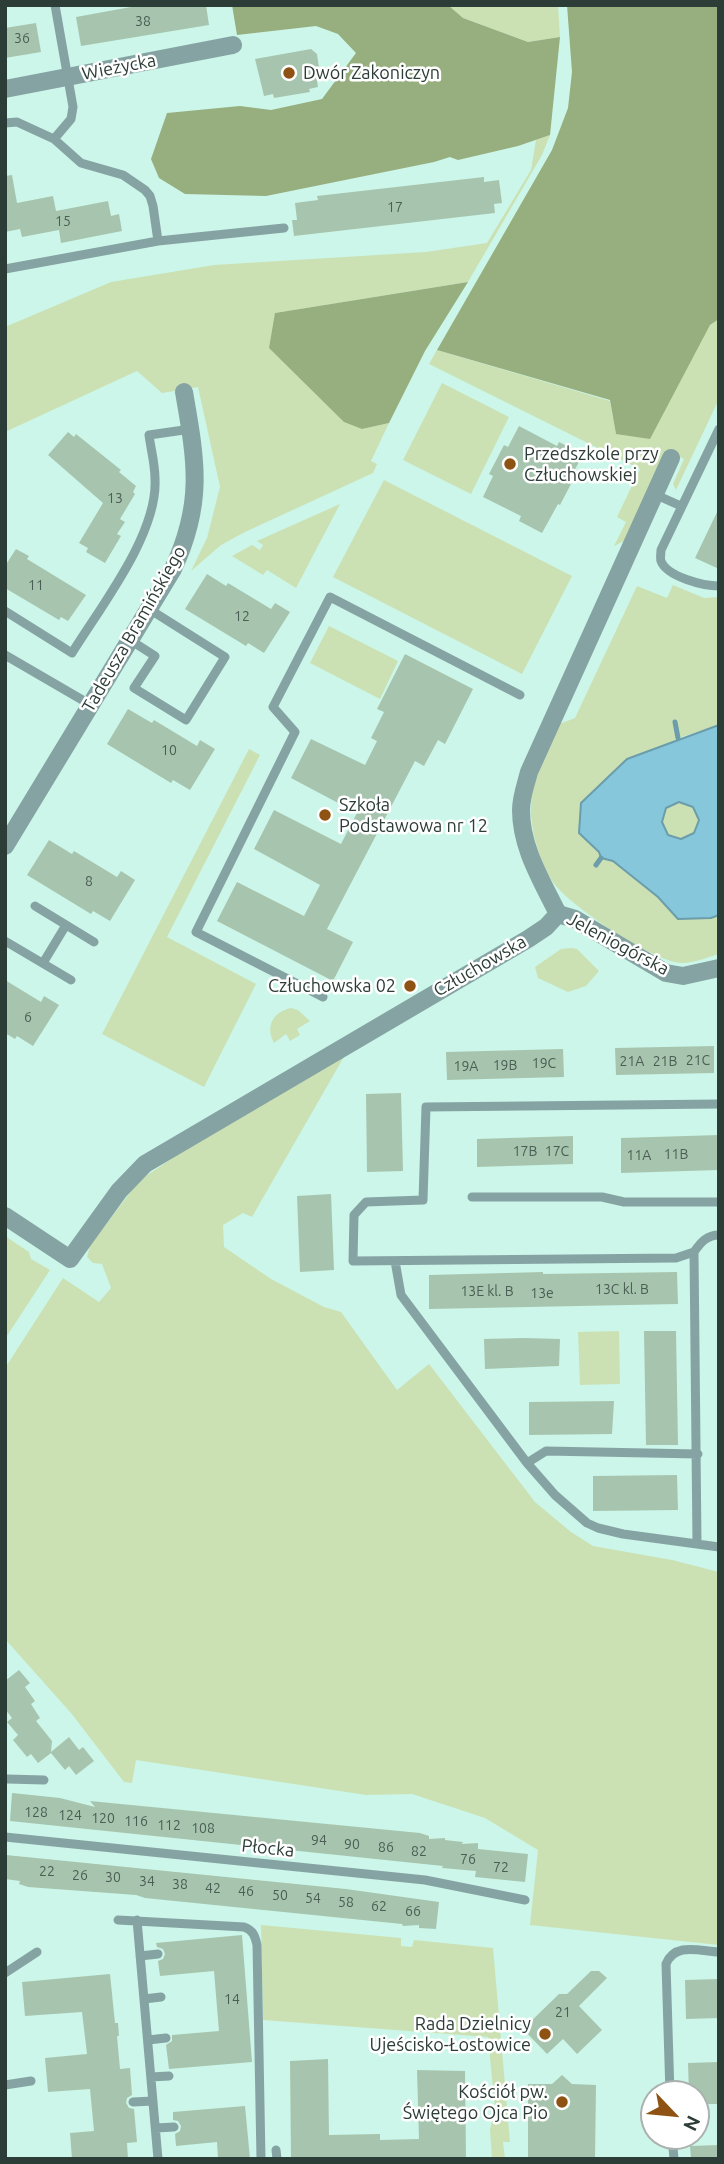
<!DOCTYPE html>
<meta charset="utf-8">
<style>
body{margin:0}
#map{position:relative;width:724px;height:2164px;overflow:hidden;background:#ccf6e9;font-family:Ubuntu,sans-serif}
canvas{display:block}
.frame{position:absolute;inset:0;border:7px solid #2c3c37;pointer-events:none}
.north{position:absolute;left:640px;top:2080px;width:70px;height:70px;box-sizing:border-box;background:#fff;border:2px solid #abb1af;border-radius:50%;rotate:116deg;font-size:19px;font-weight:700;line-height:28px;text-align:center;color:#2c3c37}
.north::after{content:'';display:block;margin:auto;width:24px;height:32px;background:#8e5213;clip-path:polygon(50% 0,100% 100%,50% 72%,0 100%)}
</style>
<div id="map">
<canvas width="724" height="2164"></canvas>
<div class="frame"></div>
<div class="north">N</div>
</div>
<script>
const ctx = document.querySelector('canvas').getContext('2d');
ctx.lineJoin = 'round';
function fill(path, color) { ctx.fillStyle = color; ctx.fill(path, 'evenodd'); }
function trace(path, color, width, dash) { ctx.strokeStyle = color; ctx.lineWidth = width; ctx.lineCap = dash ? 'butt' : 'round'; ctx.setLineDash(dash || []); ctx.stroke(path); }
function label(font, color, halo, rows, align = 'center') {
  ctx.font = font + ' Ubuntu,sans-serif'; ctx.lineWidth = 5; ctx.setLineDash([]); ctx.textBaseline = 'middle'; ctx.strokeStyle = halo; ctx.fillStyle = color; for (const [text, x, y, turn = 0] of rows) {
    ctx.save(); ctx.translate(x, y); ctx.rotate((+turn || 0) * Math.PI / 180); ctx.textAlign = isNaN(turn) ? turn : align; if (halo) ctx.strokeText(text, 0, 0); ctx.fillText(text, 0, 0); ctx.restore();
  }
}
fill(new Path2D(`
 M448,5H558L560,37L528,42L463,18Z
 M550,135L542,155L468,282L275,313L362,429L389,423L371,461L377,464L373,473L245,532L221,545L191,571L207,538L220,487L198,387L162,393L137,371L5,432V327L111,282L214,265L426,252L487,243L531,170L536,140Z
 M719,319V399L676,490L673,484L684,459L666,450L624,541L614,546L626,522L617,517L640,469L429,364L437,350L610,401L616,434L710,325Z
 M442,383L509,417L471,494L403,460Z
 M384,480L572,576L522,674L333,577Z
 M340,504L296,588L267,570L263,575L232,556L252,545L260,550L263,545L257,541Z
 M673,585L704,598L719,597V725L678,738L599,852L605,860L613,861L658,897L678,919L711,918L719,915V954C708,957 694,963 682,963C655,963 568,905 552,881C540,861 533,839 531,815C529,783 547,752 559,724L575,718L637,586L667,598Z
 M329,626L398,661L380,699L310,663Z
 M249,749L260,755L167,937L256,984L204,1087L102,1034Z
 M662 821a18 18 0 1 1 36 0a18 18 0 1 1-36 0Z
 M571,948L577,949L599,971L586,986L568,992L538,978L535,967L561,949Z
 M291,1008L298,1010L310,1021L297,1029L300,1035L290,1041L286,1034L274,1043C265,1026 273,1012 291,1008Z
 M345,1055L252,1217L243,1213L223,1225L224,1247L271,1279L324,1307L341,1312L397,1390L429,1364L535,1502L571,1532L593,1546L672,1560L719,1572V1945L530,1925L538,1850L485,1818L412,1794L366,1795L136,1760L132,1783L124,1782L71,1713L5,1639V1368L63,1278L99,1302L111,1288L102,1264L93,1263L87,1257L90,1246L132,1190L146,1176L183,1151Z
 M5,1236L29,1252L31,1259L50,1270L5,1339Z
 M619,1331L620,1384L580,1385L578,1332Z
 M261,1925L401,1938V1946L412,1947L414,1940L493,1948L510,2142H503L505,2159H492L490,2129L495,2109L488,2037L263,2020Z`), '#cbe1b4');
fill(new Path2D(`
 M232,5H448L463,18L528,42L560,37L550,135L518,146L458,160L450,157L434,162L266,196L185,194L159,178L151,159L167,113L240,106L271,110L322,99L356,53L338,34L316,26L237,35Z
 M567,5H719V319L710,325L650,439L616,434L610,400L437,350L552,150L568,108L572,72Z
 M468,282L425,351L389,423L362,429L344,422L269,348L275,313Z`), '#97ae7e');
const water = new Path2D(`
 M719,725V915L711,918L678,919L658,897L613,861L601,858L599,852L579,833L581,803L627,759ZM679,802L693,807L699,820L694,833L681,839L668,835L662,822L666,808Z`);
fill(water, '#86c7dc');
trace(water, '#6b9daa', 2);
trace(new Path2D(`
 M675,722L678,738
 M596,865L601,858`), '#6b9daa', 5);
fill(new Path2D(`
 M131,5H206L209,25L81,46L76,17L131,7Z
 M36,23L41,52L5,58V28Z
 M311,49L317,54L320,74H316L318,87L309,89L310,92L274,98L273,94L264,96L255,59Z
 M12,175L17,203L53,196L56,211L108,201L111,216L119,214L122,231L61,243L59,230L22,237L20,229L5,232V176Z
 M484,177V182L499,180L502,203L494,204L495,213L294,236L292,220H297L295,203L318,200L317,196Z
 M519,426L557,446L559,442L583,454L568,483L571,484L560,505L558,504L542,533L519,521L521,516L483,497L493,476L489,474L504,445L508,447Z
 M68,432L74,437L76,434L121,470L119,472L136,486L133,492L135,494L120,519L125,522L117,534L121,536L105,563L86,552L88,548L79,543L103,503L48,455Z
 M719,508V569L695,558Z
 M16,549L29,556L27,559L86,595L68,621L61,617L59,620L5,588V566Z
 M207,574L226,586L228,583L271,609L275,603L290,612L264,653L248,643L246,646L185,609Z
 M405,654L473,689L445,744L438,740L424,766L415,761L327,929L353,942L333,981L217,921L237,882L304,916L320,885L254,849L274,810L341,844L357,813L291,778L311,739L365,765L377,741L371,738L384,712L377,709Z
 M128,709L152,723L154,720L197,746L200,740L215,749L190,790L173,780L171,783L107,744Z
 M49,840L72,854L74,851L117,877L121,871L135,880L110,921L93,911L91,914L27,875Z
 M5,980L41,1002L44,996L59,1005L33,1046L17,1036L15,1039L5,1033Z
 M714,1046V1073L616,1075L615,1048Z
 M563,1049L564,1077L447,1080L446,1052Z
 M401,1093L403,1171L367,1172L366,1094Z
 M719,1135V1170L621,1173V1138Z
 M573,1136V1164L477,1167V1139Z
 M331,1194L334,1270L300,1272L297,1196Z
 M543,1272V1274L677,1272L678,1304L429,1309V1275Z
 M644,1331H676L678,1445H646Z
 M523,1338L560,1339L559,1366L485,1369L484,1339Z
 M614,1401L612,1434L529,1435V1402Z
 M677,1475L678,1510L593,1511V1476Z
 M19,1670L30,1683L25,1687L35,1701L31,1704L40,1718L36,1721L52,1741L51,1752L69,1737L79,1750L83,1747L94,1761L76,1775L69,1766L65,1770L51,1753L38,1763L31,1754L27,1757L13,1740L18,1735L7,1722L12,1718L5,1709V1681Z
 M12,1793L60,1798L95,1807L90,1801L420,1833L429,1836V1839L445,1838V1840L463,1842L462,1844L478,1843V1849L528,1854L525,1882L475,1877L476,1871L442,1868L443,1866L10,1821Z
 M6,1855L346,1889L439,1902L436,1929L419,1928V1925L403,1926L402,1924L145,1898L136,1895L28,1887L19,1884L20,1881L5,1879Z
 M242,1935L252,2062L169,2069L166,2045L172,2041V2035L219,2031L214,1971L160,1976L158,1961L163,1959L165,1954L163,1949L157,1947L156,1943Z
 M591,1971H599L607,1978L579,2006L602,2030L577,2054L563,2039L547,2054L523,2029L559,1994H567Z
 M110,1974L115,2023H118L119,2036H117L120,2069L130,2068L132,2095L127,2098L126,2103L129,2108L134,2109L137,2142L127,2143L128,2159H72L70,2133L94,2131L90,2089L48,2092L45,2058L87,2054L82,2012L25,2016L22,1982Z
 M719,1979V2018L686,2019L685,1980Z
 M328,2059L329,2135L380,2134V2140L419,2139L417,2070L465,2071L466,2159H291L290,2061Z
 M719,2062V2104H704V2101H696V2094H689L688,2063Z
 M562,2075L572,2084L596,2085L595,2159H528V2084H552Z
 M245,2106L250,2159H218L217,2142L176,2146L175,2134L180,2131L181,2126L178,2121L173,2120V2112Z
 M719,2145V2159H691L690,2146Z`), '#a7c5ae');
trace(new Path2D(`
 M5,123L17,122L54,139L81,163L123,175L145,190L150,196L153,206L158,241
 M54,139L71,119L73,107L55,5
 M5,269L158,241L284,228
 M719,429L661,550C661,552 660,559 661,561C667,577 704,586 719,586
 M654,494L681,506
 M5,611L72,653C101,606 158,534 155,479C155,464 151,450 149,435L191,429
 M130,640L155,656L134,688L186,720L225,657L149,609
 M5,655L91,705
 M35,906L94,942
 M5,941L71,980
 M43,963L66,925
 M323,997L196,932L295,732L273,707L330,597L520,695
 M472,1197H602L624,1202H719
 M694,1252C701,1242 707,1235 719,1235
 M395,1261L401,1295L527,1463L555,1495L587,1523L598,1528L623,1534L719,1547
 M527,1463L546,1451L698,1454
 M697,1544L694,1252L676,1258L353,1261L354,1215L366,1202L423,1200L426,1107L719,1104
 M7,1779L44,1780
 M5,1837L425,1880L525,1900
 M118,1920L244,1927C253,1930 255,1936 257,1945L261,2159
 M137,1920L158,2159
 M140,1956L158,1954
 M5,1973L37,1952
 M144,1999L161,1997
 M148,2040L166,2038
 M151,2077L169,2076
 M5,2085L31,2081
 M670,2094L666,1964C675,1942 699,1951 719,1952
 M133,2102L153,2101
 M156,2128L174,2127
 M672,2136L674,2159
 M276,2150L277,2159`), '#86a3a4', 9);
trace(new Path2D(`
 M5,89L233,45
 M5,846L173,569C204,503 196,461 184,392
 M558,914C542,881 521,848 521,810C521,797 526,784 529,772L671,458`), '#86a3a4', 18);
trace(new Path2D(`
 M5,1216L70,1259L119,1191L145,1164L528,939L546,927L558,914L575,919L666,973L683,976L719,968`), '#86a3a4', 18);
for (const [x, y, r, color] of [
 [289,73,7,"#8e5213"],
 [510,464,7,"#8e5213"],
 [325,815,7,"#8e5213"],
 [410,986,7,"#8e5213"],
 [545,2034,7,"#8e5213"],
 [562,2102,7,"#8e5213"]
]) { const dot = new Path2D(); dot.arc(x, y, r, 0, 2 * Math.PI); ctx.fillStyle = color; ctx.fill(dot); trace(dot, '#fff', 2.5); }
label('14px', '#4b5e55', null, [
 ["38",143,21],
 ["36",22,38],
 ["17",395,207],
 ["15",63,221],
 ["13",115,498],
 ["11",36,585],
 ["12",242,616],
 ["10",169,750],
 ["8",89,881],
 ["6",28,1017],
 ["21C",698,1060],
 ["21A",632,1061],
 ["21B",665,1061],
 ["19C",544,1063],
 ["19B",505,1065],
 ["19A",466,1066],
 ["17B",525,1151],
 ["17C",557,1151],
 ["11B",676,1154],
 ["11A",639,1155],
 ["13C kl. B",622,1289],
 ["13E kl. B",487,1291],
 ["13e",542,1293],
 ["128",36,1812],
 ["124",70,1815],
 ["120",103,1818],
 ["116",136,1821],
 ["112",169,1825],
 ["108",203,1828],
 ["94",319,1840],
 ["90",352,1844],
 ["86",386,1847],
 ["82",419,1851],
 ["76",468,1859],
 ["72",501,1867],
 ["22",47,1871],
 ["26",80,1875],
 ["30",113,1877],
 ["34",147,1881],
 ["38",180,1884],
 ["42",213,1888],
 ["46",246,1891],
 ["50",280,1895],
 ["54",313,1898],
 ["58",346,1902],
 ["62",379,1906],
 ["66",413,1911],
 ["14",232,1999],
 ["21",563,2012]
]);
label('18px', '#2c3c37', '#fff', [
 ["Wieżycka",119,67,-11],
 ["Tadeusza Bramińskiego",134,629,-60],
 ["Jeleniogórska",618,944,28],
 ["Człuchowska",480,966,-30],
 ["Płocka",268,1848,6]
]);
label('18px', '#2c3c37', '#fff', [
 ["Dwór Zakoniczyn",303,73],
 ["Przedszkole przy",524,454],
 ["Człuchowskiej",524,475],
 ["Szkoła",339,805],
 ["Podstawowa nr 12",339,826],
 ["Człuchowska 02",396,986,"right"],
 ["Rada Dzielnicy",531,2024,"right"],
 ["Ujeścisko-Łostowice",531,2045,"right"],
 ["Kościół pw.",548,2092,"right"],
 ["Świętego Ojca Pio",548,2113,"right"]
], 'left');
</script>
